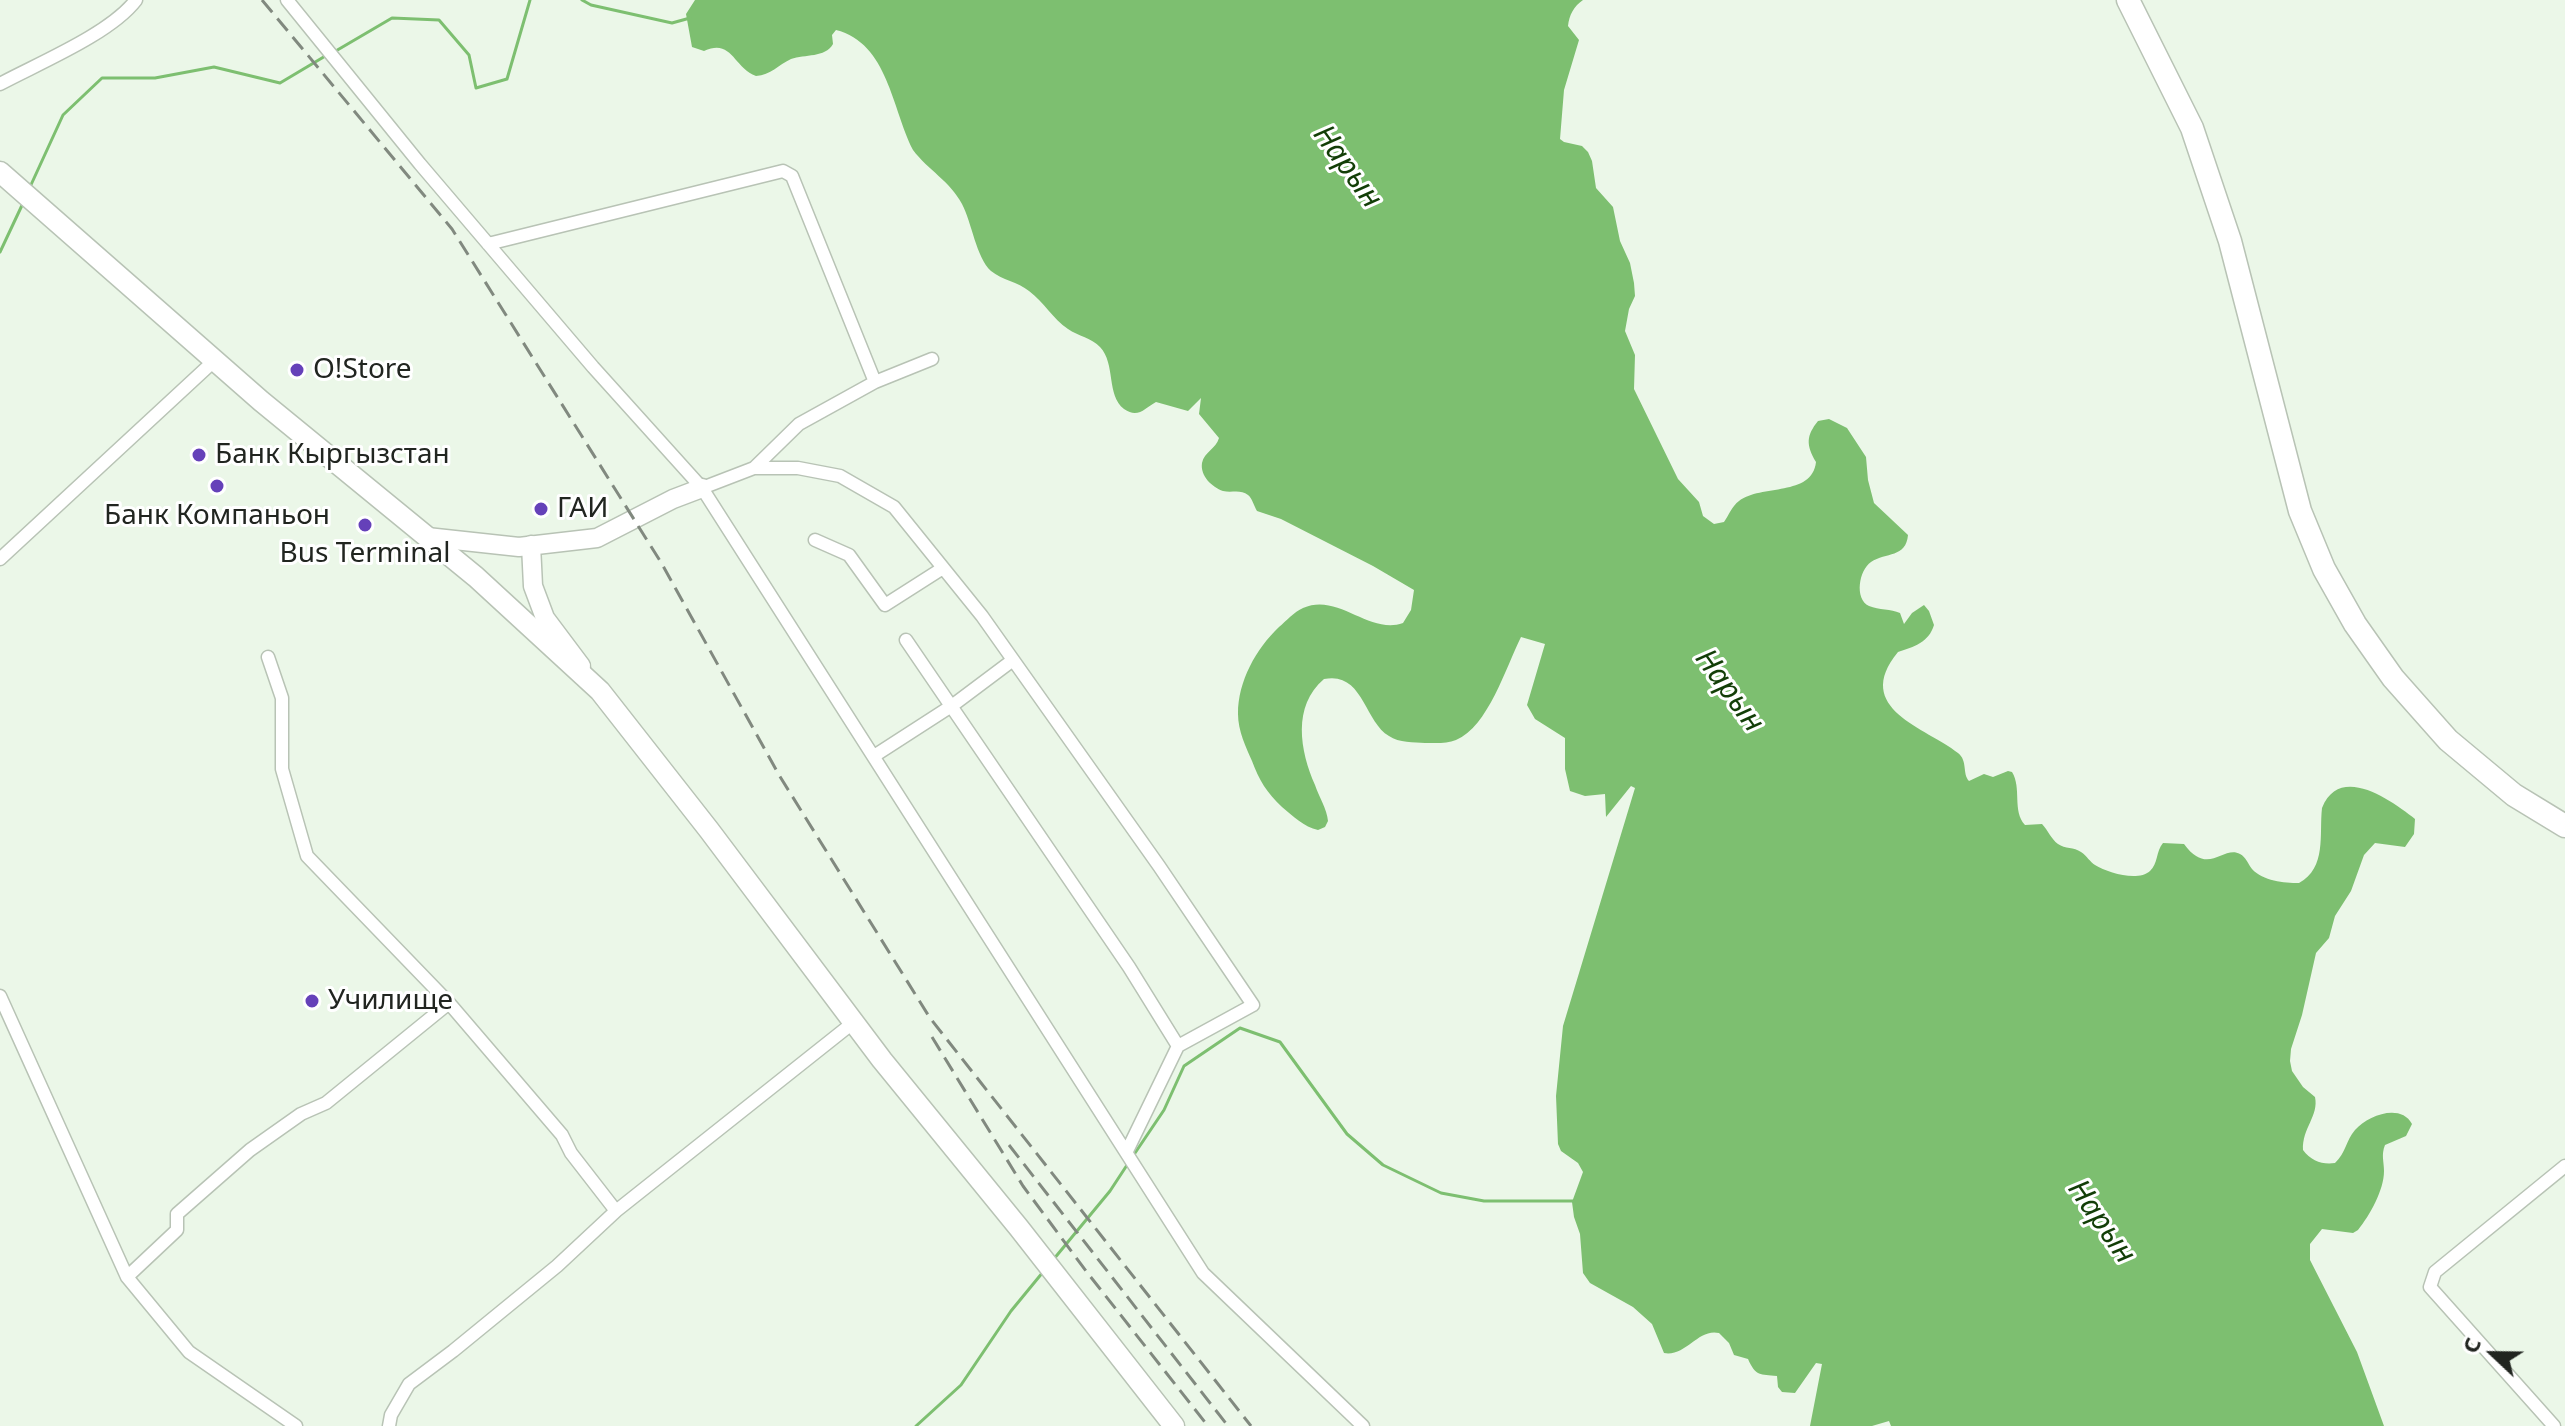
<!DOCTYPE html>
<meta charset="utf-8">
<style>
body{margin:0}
#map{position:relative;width:2565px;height:1426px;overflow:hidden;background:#ebf7e8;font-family:"Noto Sans",sans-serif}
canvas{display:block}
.north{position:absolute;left:2453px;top:1314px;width:80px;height:80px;-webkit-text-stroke:6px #fff;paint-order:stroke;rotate:292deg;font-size:22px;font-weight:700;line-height:32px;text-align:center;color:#212520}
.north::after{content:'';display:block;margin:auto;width:28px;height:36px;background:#212520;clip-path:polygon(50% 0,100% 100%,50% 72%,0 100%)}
</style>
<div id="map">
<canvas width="2565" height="1426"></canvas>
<div class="north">С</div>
</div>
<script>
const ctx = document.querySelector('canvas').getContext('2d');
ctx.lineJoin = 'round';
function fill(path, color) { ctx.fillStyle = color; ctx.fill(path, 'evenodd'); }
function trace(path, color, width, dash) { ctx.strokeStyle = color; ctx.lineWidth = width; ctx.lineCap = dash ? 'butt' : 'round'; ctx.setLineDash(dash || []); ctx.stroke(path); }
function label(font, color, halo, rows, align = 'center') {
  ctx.font = font + ' "Noto Sans",sans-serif'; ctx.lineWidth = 6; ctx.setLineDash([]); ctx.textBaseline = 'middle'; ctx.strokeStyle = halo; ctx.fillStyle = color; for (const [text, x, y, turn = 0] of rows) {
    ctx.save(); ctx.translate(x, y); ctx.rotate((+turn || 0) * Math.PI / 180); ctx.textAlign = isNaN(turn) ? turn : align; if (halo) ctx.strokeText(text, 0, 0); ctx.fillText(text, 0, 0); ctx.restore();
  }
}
fill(new Path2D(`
 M695,0H1583C1574,6 1569,15 1568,26L1579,40L1564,90L1560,139L1564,142L1582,146L1588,152L1592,161L1596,188L1613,207L1620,241L1630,263L1634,283L1635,296L1629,309L1625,331L1635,355L1634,389L1678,479L1699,502L1703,516L1714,524L1724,522C1729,515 1732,506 1739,501C1761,484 1812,497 1816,462C1806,445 1806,436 1818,421L1829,419L1847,428L1866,457L1868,480L1874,503L1908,535C1906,558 1886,552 1871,562C1859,570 1854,599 1869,606C1879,610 1891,609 1900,613L1904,624L1912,613L1924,605L1929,611L1934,625C1929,642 1914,647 1898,652C1851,709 1927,728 1958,753C1968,761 1962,773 1969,781L1984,774L1993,777L2008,771L2012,772C2022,788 2012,811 2025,825L2042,824C2048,830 2051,839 2058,844C2065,849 2074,847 2081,852C2087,856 2090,862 2095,865C2108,873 2138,882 2150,871C2158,864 2156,851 2163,843L2184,844C2208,877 2223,845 2240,854C2246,857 2248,864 2252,869C2263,881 2284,883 2299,883C2327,868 2319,834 2322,808C2340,763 2392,801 2415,819L2414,834L2405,847L2375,843L2364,855L2351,891L2335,916L2329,938L2316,953L2302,1015L2291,1049L2290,1061L2292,1071L2303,1087L2315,1097C2319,1116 2302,1128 2303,1150C2311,1161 2323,1165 2335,1163C2346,1153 2346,1140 2355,1130C2368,1115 2401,1103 2412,1124L2406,1136L2385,1145C2381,1155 2384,1161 2384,1171C2384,1190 2370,1215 2358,1230L2353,1233L2322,1229L2310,1244V1260L2357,1352L2384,1426H1891L1889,1421L1872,1426H1810L1822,1364L1816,1363L1795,1393L1782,1392L1778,1387L1777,1376C1760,1374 1756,1377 1748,1359L1734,1355L1729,1343L1719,1333C1698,1328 1686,1357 1664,1353L1652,1324L1633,1307L1590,1283L1583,1273L1580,1234L1574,1217L1572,1202L1583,1172L1578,1163L1561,1151L1558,1144L1556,1096L1563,1026L1635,788L1631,786L1606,817L1605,794L1585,796L1570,791L1565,769V738L1535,719L1527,705L1545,644L1521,637C1506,667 1488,727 1456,740C1447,744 1435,743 1425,743C1414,742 1399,743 1389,736C1364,721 1363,671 1324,679C1292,706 1300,751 1315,785C1319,797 1327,809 1328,821L1325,827L1318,830C1304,827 1293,816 1282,807C1267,793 1259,780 1252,761C1246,747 1238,731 1238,714C1238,681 1256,649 1279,627C1286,621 1294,612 1303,608C1338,592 1369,635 1403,623L1411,610L1414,590L1373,566L1281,519L1257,511C1254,506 1252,498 1248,495C1241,489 1232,493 1223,491C1212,487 1200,476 1202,463C1204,452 1216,449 1219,438L1199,414L1201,398L1188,411L1156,402C1145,408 1138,419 1124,409C1106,395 1116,364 1100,347C1092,338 1078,336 1068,329C1053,319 1044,302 1029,291C1018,282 1002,280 991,271C976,257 972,223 962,204C950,181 928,170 913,150C892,109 888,43 836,30L832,35L833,44C825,58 805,54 791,59C778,65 771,75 756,76C733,67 732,38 704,51L692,47L686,14Z`), '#7dbf70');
trace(new Path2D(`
 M582,0L591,5L672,23L690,18
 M334,52L392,18L439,20L469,55L476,88L507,79L530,0
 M30,187L63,115L102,78H155L214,67L280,83L327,55
 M0,252L24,201
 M1133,1156L1164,1110L1184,1066L1240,1028L1280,1042L1347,1134L1383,1165L1441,1193L1484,1201H1574
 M1053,1260L1110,1191L1129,1162
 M916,1426L961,1385L1011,1311L1043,1272`), '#7dbf70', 3);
const street = new Path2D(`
 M287,0L420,164L593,367L702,488L1203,1273L1363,1426
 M0,84C39,63 110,34 136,0
 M488,244L783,171L792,176L875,382
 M754,468L799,424L875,382L932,359
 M702,488L754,468H798L840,476L894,507L982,616L1159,866L1253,1005L1178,1046
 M815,540L849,555L885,605L943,568
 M0,559L215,360
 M906,640L1129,967L1178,1046L1127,1151
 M268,657L282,698V769L307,856L449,1003L562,1135L571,1153L616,1211
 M874,756L953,705L1013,660
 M0,996L127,1277L189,1352L296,1426
 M127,1277L177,1230V1214L250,1150L301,1114L326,1103L449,1003
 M389,1426L391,1415L409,1384L453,1351L557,1266L616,1211L854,1022
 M2554,1426L2430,1287L2435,1272L2565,1166`);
const secondary = new Path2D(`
 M427,537L519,547L597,538L673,499L702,488
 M531,545L533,586L545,618L581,666`);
const primary = new Path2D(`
 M0,172L261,401L476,577L600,691L709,830L882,1060L1019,1228L1174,1426`);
const highway = new Path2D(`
 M2128,0L2192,128L2230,241L2300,511L2324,569L2355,624L2393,678L2448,740L2514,795L2565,826`);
trace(street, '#b8c3b5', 15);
trace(secondary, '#b8c3b5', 21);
trace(primary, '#b8c3b5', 23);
trace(highway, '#b8c3b5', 25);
trace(street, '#fff', 12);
trace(secondary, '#fff', 18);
trace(primary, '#fff', 20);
trace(highway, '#fff', 22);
trace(new Path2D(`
 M262,0L452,229L662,564L779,775L930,1018L1251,1426
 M932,1037L1023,1186L1086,1271L1208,1426
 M1009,1145L1228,1426`), '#81897f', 3, [16, 8]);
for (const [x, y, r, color] of [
 [297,370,8,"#6541b9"],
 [199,455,8,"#6541b9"],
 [217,486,8,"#6541b9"],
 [541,509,8,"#6541b9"],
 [365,525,8,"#6541b9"],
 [312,1001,8,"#6541b9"]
]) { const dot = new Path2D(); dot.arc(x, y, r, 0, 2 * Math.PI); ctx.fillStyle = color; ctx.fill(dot); trace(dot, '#fff', 3); }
label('28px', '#212520', '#fff', [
 ["O!Store",313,370],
 ["Банк Кыргызстан",215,455],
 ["ГАИ",557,509],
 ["Банк Компаньон",217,516,"center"],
 ["Bus Terminal",365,554,"center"],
 ["Училище",328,1001]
], 'left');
label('italic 30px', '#123e07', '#fff', [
 ["Нарын",1347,167,54],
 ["Нарын",1729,691,54],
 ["Нарын",2101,1222,55]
]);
</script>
